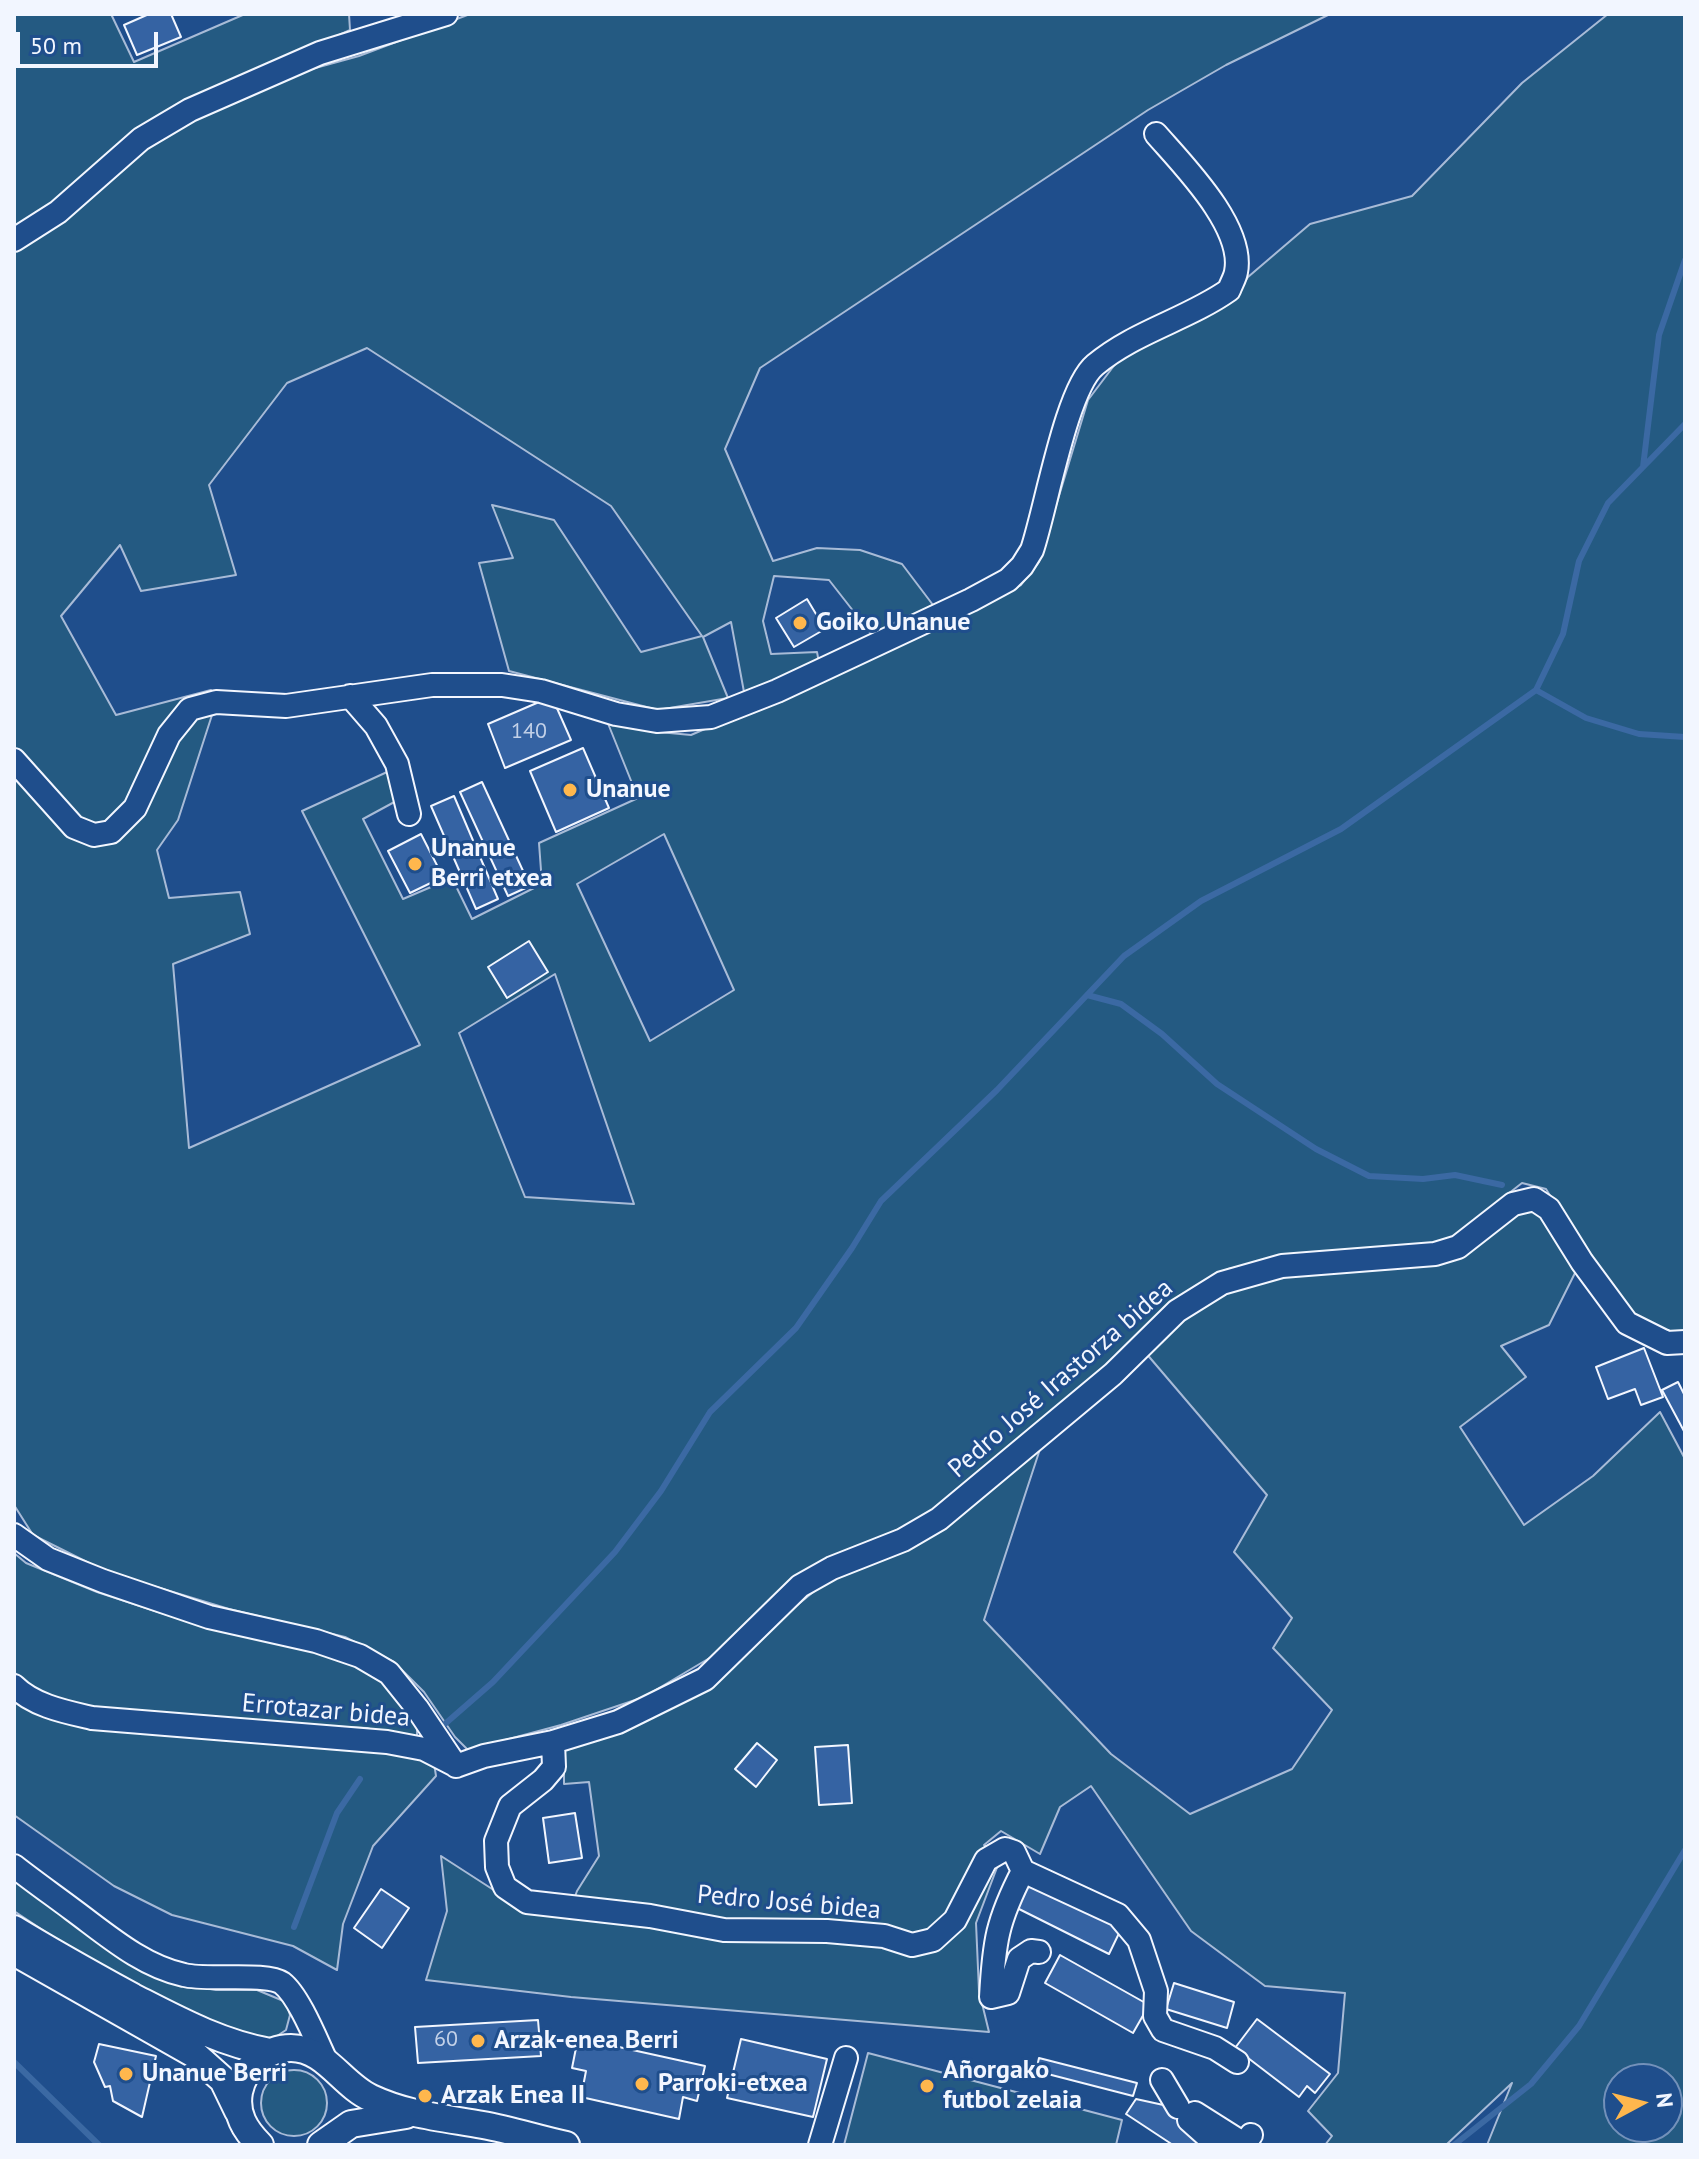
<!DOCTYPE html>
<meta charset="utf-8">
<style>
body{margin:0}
#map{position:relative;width:1699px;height:2159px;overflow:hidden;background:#1f4e8c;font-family:"PT Sans",sans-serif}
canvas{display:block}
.frame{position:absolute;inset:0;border:16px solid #f2f6ff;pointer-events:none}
.north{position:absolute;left:1603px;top:2063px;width:80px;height:80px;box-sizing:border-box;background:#1f4e8c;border:2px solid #7391ba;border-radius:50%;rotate:83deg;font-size:22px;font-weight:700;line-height:32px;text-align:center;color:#f2f6ff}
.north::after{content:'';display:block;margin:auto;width:28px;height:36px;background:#ffb74d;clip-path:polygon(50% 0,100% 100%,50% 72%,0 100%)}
.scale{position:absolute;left:16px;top:32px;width:142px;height:36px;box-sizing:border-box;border:4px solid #f2f6ff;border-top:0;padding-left:10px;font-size:24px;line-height:28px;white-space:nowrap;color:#f2f6ff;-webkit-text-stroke:6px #1f4e8c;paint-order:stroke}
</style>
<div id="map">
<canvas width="1699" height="2159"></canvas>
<div class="frame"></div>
<div class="north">N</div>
<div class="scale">50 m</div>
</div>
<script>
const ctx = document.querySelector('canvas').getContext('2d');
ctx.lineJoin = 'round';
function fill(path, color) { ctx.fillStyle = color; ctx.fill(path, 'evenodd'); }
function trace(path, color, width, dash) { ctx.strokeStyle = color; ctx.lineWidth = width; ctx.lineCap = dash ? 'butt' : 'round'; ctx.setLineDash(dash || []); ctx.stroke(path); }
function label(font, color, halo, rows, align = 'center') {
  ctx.font = font + ' "PT Sans",sans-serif'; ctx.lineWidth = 6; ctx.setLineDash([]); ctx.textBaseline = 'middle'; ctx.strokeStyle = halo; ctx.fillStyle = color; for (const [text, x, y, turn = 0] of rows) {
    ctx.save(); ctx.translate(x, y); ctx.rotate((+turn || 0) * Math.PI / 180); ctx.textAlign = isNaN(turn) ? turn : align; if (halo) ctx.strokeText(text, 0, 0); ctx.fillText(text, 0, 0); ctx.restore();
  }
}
const green = new Path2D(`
 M14,14H111L134,62L245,14H349L350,30L145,124L62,196L14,229Z
 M470,14H1330L1226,65L1148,110L760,368L725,449L773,561L817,548L860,550L902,564L933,605L872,635L829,580L774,576L763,621L771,654L817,652L819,663L744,692L731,622L703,637L728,698L658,710L509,671L479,563L513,558L492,505L554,520L641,652L702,636L611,506L367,348L287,383L209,485L236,575L141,591L120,545L61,616L116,715L211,690L212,715L178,820L157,850L169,898L240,892L250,934L173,964L189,1148L420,1045L302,811L398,767L411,793L363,819L403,899L452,878L472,919L542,884L539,843L638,798L607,721L648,731L691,735L813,682L1021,585L1039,562L1088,400L1119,359L1235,297L1248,277L1310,224L1412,196L1522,83L1608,14H1685V1336C1673,1338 1648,1329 1639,1320C1601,1284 1573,1233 1546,1189L1522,1183L1444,1244L1290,1256L1228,1269L1189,1291L1107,1371L926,1517L820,1565L718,1653L644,1697L561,1725L468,1750L455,1737L424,1692L394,1662L345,1637L229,1609L107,1572L33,1535L14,1505V249L184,121L308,70L359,56ZM664,834L734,990L650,1041L577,884ZM555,974L634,1204L525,1197L459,1033Z
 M1528,1210L1546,1217L1576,1271L1549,1325L1501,1346L1526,1377L1460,1427L1524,1525L1593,1476L1660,1412L1685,1459V2145H1487L1512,2083L1446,2145H1325L1332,2136L1308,2111L1338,2073L1345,1993L1265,1986L1191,1931L1091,1786L1060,1807L1040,1854L1001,1831L984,1845L1001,1857L976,1923L979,1991L989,2032L571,1997L426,1980L447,1911L441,1856L520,1907L568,1916L577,1891L599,1856L589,1782L564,1784V1749L643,1720L774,1624L828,1580L1040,1449L984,1620L1111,1754L1190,1814L1292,1769L1332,1710L1273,1648L1292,1618L1234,1552L1267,1495L1145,1352L1194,1307L1223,1293L1268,1280L1327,1270L1433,1265L1513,1214ZM1619,2079H1667V2127H1619Z
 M14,1553L26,1563L97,1592L195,1624L292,1644L355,1661L376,1675L400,1699L417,1724V1737L406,1740L367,1728L213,1721L68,1704L27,1685L14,1672Z
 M14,1699L71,1723L216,1739L339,1743L404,1755L434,1763L436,1776L373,1846L343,1924L337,1970L293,1946L172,1915L114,1886L14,1815Z
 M14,1873L182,1984L216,1990H257L286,2002L290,2015L286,2030L274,2038L253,2039L217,2032L85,1958L14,1911Z
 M868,2053L1122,2120L1116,2145H844Z
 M261 2103a33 33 0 1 1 66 0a33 33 0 1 1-66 0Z`);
fill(green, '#245a82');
trace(green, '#a8bbd7', 2);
trace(new Path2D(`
 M1643,467L1659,335L1685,260
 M1536,690L1586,718L1639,734L1685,737
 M1087,995L1121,1004L1162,1034L1217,1084L1316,1149L1369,1176L1423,1179L1455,1175L1502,1185
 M446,1723L493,1682L615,1552L661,1491L710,1412L796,1328L852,1248L881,1201L997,1090L1124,956L1201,901L1341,829L1536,690L1563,634L1579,561L1608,503L1685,424
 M294,1927L337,1813L360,1779
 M14,2062L99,2145
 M1454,2145L1531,2084L1579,2026L1685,1850`), '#3b69a3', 6);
const building = new Path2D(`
 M149,14H171L181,37L137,55L124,25Z
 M807,599L825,629L794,647L776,618Z
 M546,699L556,706L571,740L505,768L488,724Z
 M583,748L609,808L556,832L530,771Z
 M482,782L530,886L508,896L460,792Z
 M454,796L498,899L476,909L431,806Z
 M421,834L443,877L410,893L388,851Z
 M529,941L548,972L507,998L488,967Z
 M1644,1348L1663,1397L1641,1405L1635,1389L1608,1399L1596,1367Z
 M1678,1382L1685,1396V1433L1662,1390Z
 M757,1743L777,1760L756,1787L735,1769Z
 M848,1745L852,1803L819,1805L815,1747Z
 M575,1813L582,1858L549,1863L543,1818Z
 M1031,1879L1123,1925L1109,1954L1017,1908Z
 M381,1889L409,1908L382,1948L354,1928Z
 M1060,1955L1149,2005L1133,2033L1045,1983Z
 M1174,1983L1234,2002L1227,2028L1166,2009Z
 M1257,2019L1330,2074L1315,2093L1307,2086L1299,2097L1235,2048Z
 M538,2020L541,2056L418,2063L415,2027Z
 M578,2038L705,2066L697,2101L683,2097L679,2119L581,2097L586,2071L572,2068Z
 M741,2039L827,2059L813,2117L727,2098Z
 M99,2044L156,2056L142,2117L113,2101L110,2086L105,2087L94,2062Z
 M1039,2058L1137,2083L1133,2096L1036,2071Z
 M1136,2099L1168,2106L1209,2145H1173L1126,2114Z`);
fill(building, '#3563a3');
trace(building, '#f2f6ff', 2);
const minor = new Path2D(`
 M14,240L58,212L141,139L190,110L320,53L446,14
 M350,696L376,726L397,764L409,814
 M14,760L74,827L94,835L111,832L135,808L169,735L190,709L216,702L286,706L432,685H502L541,691L616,714L657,721L711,717L777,691L971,600L1008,580L1022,566L1032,550C1046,509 1066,389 1095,365C1134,332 1188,319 1229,290C1231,284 1235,278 1236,272C1245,227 1183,165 1156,134
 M14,1535L48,1559L103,1581L209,1617L316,1641L360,1656L389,1673L417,1708L456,1766
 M14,1686C34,1706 66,1712 92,1718L387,1742L424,1749L455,1765
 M553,1742L554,1767L543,1780L510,1806L496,1841L497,1867L505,1887L527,1902L650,1916L724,1930L827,1931L884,1936L912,1945L933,1940L955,1920L986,1860L1005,1849L1014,1852L1023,1871C997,1921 994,1942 991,1997L1008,1993L1019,1959L1031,1951L1039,1952
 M456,1766L484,1756L553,1742L618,1722L705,1679L800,1586L832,1568L903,1540L939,1519L1113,1374L1177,1311L1222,1283L1282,1266L1435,1254L1458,1247L1513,1204L1534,1199L1549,1209L1582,1262L1627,1323L1667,1343L1685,1342
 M14,1866C33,1881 53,1895 73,1910C107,1935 142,1966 184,1975C208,1981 266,1972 282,1983C299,1996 317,2042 327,2063
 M1023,1871L1118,1915L1139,1940L1156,1991L1155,2016L1163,2030L1215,2048L1237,2062
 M1162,2080L1178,2107
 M820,2145L846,2058
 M1217,2145L1189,2120L1195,2113L1244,2144L1251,2135`);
const major = new Path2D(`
 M14,1929C53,1953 93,1975 133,1997C178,2020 220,2043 270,2052
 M14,1952L194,2054L223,2080L238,2111
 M260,2145C245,2130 235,2114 239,2092C244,2067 266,2048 291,2048C325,2048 342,2085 371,2098C407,2115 444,2118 483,2125C511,2130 538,2139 566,2145
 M321,2145L351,2124L406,2115`);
trace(minor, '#f2f6ff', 26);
trace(major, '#f2f6ff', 30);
trace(minor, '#1f4e8c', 22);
trace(major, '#1f4e8c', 26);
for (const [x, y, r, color] of [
 [800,623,8,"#ffb74d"],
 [570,790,8,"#ffb74d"],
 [415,864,8,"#ffb74d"],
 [478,2041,8,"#ffb74d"],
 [126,2074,8,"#ffb74d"],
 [642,2084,8,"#ffb74d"],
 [927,2086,8,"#ffb74d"],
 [425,2096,8,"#ffb74d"]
]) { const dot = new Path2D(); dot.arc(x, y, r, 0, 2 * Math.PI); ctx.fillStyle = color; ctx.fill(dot); trace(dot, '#1f4e8c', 3); }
label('22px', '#c3d1e8', null, [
 ["140",529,732],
 ["60",446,2040]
]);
label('bold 26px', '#f2f6ff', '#1f4e8c', [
 ["Goiko Unanue",816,623],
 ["Unanue",586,790],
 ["Unanue",431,849],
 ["Berri etxea",431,879],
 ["Arzak-enea Berri",494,2041],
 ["Añorgako",943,2071],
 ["futbol zelaia",943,2101],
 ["Unanue Berri",142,2074],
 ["Parroki-etxea",658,2084],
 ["Arzak Enea II",441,2096]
], 'left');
label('26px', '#f2f6ff', '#1f4e8c', [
 ["Pedro José Irastorza bidea",1061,1379,-41],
 ["Errotazar bidea",326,1711,5],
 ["Pedro José bidea",789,1903,5]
]);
</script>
